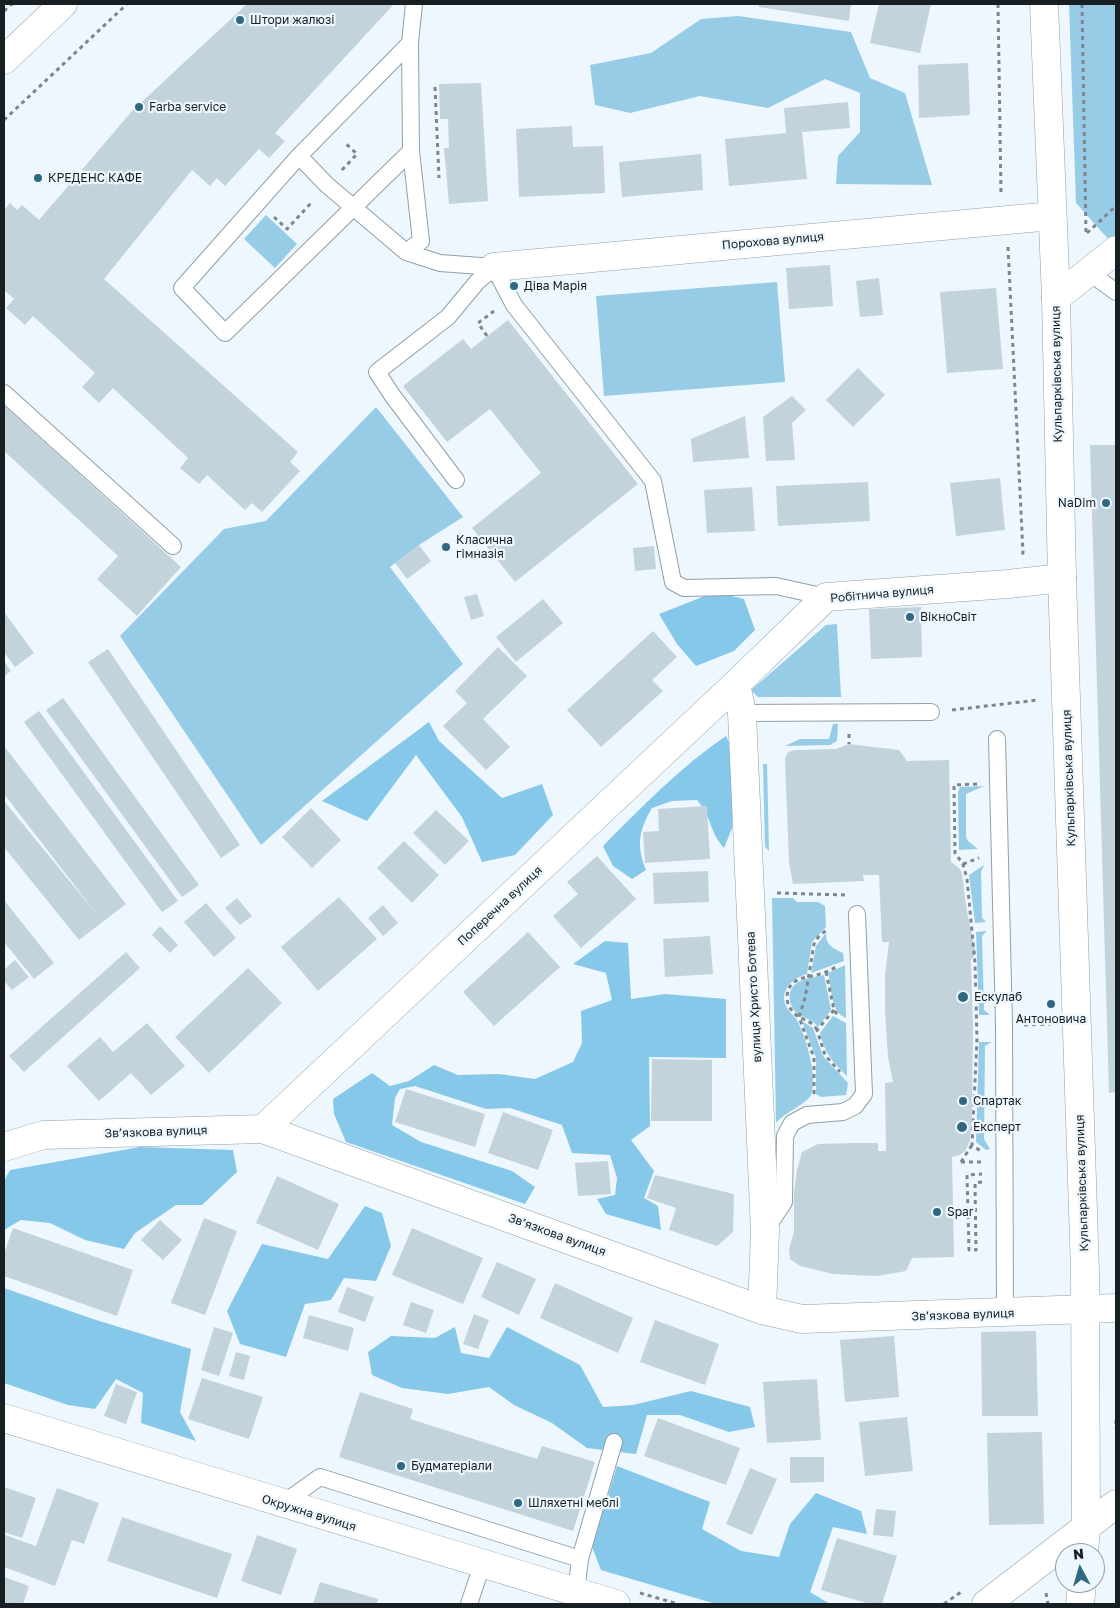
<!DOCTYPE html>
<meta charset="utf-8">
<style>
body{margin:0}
#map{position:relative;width:1120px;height:1608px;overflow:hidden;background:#edf7fd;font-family:"Golos Text",sans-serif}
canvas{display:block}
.frame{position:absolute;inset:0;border:5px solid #181f22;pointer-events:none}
.north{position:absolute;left:1055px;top:1543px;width:50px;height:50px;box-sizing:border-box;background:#edf7fd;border:1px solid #98a1a5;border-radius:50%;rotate:354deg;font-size:14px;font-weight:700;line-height:20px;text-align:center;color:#181f22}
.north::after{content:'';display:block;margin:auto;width:18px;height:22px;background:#306882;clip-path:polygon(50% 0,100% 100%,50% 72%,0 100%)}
</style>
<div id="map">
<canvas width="1120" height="1608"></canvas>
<div class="frame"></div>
<div class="north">N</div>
</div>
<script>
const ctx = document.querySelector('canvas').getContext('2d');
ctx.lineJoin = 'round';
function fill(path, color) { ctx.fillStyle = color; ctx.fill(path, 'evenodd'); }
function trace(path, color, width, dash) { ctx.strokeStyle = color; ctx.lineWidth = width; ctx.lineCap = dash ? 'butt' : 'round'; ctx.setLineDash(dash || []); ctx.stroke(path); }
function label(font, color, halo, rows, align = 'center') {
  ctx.font = font + ' "Golos Text",sans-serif'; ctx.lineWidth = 4.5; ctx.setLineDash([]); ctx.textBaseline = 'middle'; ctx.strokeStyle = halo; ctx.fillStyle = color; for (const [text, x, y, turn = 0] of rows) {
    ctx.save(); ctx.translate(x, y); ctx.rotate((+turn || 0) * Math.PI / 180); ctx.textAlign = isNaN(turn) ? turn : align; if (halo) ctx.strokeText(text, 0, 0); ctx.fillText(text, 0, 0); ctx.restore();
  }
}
fill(new Path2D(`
 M1069,4H1116V235L1110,241L1076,203Z
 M738,16L851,32L870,78L905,93L932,185L836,184L838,156L860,132V93L825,79L768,108L700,96L630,113L595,105L590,65L651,53L701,19Z
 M266,215L297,244L275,268L244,239Z
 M777,282L785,382L604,396L596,296Z
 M376,407L463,517L419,545L390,567L463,664L261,845L120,636L224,529L266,521Z
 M837,624L841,697H758L751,690L826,625Z
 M833,724H838L837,741L830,745L785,746L800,739H829Z
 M763,764H767L769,851L765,847Z
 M984,786L966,794V837L968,841L978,849L959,850L958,792L960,787Z
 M984,865L981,872L982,918L986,922L975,923L969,875Z
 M772,898H793L797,902H818L825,906L826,927L812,942L807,974C792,978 778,992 787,1008C790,1013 795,1016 797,1020C806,1037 818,1077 811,1095C808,1103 785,1112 776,1123Z
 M987,931L982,936L984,1010L990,1015H979L976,932Z
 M826,933C826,946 833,948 843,953L844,961L811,973L816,946Z
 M845,965L846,1018C830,1012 832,988 828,973Z
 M824,975L831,1010L818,1027C812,1019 806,1019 798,1014C794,1012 791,1005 790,1001C786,980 810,978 824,975Z
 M833,1016L846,1023L847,1076C833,1063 824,1052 820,1033Z
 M802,1021L813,1028L823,1056L848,1083L846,1095L821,1097L816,1094V1058Z
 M979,1042H992L985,1046L984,1139L990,1149L986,1150L976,1142Z`), '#97cce7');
fill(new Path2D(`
 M715,592L744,599L755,630L734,651L696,666L677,644L659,614Z
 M429,722L439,741L502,798L542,784L553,815L515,855L482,862L462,817L416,755L367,821L322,801Z
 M726,736L736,757L732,828L724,848C709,831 712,817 697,800L672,801L652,808C639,830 636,845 646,870L632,879L613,866L603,846C642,807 680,767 726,736Z
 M605,941L628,943L631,999L665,994L726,999V1058L649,1057L650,1126L631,1140L654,1171L644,1198L658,1206L661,1230L606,1214L597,1199L615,1195L617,1178L610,1155L572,1153L562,1125L510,1108L486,1109L415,1086L400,1089L395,1098L392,1125L421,1142L512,1171L535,1187L525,1204L346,1142L334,1114L333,1099L372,1073L390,1086L409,1081L434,1065L458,1075L499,1074L535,1079L573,1062L582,1043L581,1011L612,1000L606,973L573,964Z
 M140,1147L233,1150L237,1172L202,1205H176L135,1233L124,1249L85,1240L50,1223L21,1220L4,1230V1181L10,1170Z
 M365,1206L382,1213L391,1246L376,1281L344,1278L331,1300L305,1304L286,1357L240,1344L227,1311L262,1244L328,1259Z
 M4,1288L96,1320L191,1349L180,1412L196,1441L141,1423L143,1393L116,1379L95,1409L68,1405L4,1383Z
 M455,1327L461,1353L489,1358L507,1327L580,1365L603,1407L633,1405L691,1391L750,1407L755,1427L729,1432L680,1415H647L636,1454L587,1448L552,1423L514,1405L489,1387L448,1394L402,1388L372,1375L368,1352L391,1336L435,1338Z
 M617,1466L710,1502L702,1529L741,1551L779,1557L790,1524L816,1493L861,1511L867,1534L833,1527L810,1592L830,1604H716L601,1570L592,1547Z`), '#86c8e9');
fill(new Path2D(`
 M247,4H394L275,133L285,141L269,158L259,149L225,186L217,178L210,186L192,170L104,279L298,452L290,462L300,471L262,512L252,503L245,510L207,475L199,484L180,468L188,458L113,388L99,403L82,387L95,373L33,316L25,325L6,308L14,299L4,290V210L10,203L17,210L22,205L39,220L132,111Z
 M759,4H851L849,21L759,7Z
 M879,4H931L920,53L870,43Z
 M968,63L970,115L919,118L918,65Z
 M481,83L488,201L449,204L444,148H449L448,119H440L439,84Z
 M848,102L850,128L802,132L807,179L729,186L725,139L786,133L784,108Z
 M572,126L573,147L603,146L605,193L519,197L516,129Z
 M701,154L703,190L622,197L619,162Z
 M830,265L833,306L789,309L786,268Z
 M879,278L883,315L860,317L856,281Z
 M996,288L1003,369L947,373L940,292Z
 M508,320L638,484L515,582L472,528L541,473L490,409L447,442L403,386L463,339L471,349Z
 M858,368L885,395L853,427L826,400Z
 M792,396L806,410L792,423L795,460L766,461L763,417Z
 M4,405L181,567L137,616L97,579L118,556L4,451Z
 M745,416L749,458L693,462L691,439Z
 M1090,445H1116V1092L1109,1093Z
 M1000,478L1005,530L956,536L950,483Z
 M868,482L870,521L778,526L776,486Z
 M752,487L755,531L707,533L704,490Z
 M419,545L431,561L407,579L395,563Z
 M654,546L656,569L635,571L633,548Z
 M477,594L484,616L471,620L464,597Z
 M543,599L563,623L516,662L496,637Z
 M921,607L922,657L871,659L869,609Z
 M4,612L34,653L15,667L4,652Z
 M653,631L677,657L652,680L663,691L601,747L567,710Z
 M498,647L527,676L483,719L510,747L486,770L443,726L467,703L455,691Z
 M108,649L240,845L221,858L88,662Z
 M4,661L11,671L4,676Z
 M63,698L199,885L182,897L46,710Z
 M39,711L178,901L162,912L24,722Z
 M849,744L899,750L907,761L949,760L951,862L960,869L962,874L967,912L976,953L971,960L973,1028L972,1115L970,1141L965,1151L960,1155L952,1157L954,1257L912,1258L906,1271L877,1276L833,1274L800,1266L790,1259L789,1249L794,1232V1192L797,1170L802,1152L818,1144L854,1143H878V1151H886L885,1083L893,1082L888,1057L885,1010V975L889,942H882L879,875H863L864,881L793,884L789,863L785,758L788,752L795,750L836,749Z
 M4,746L126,904L79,940L4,847V801L99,917L4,794Z
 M707,806L710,859L645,863L643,832L659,831L658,809Z
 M311,808L341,840L312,868L282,837Z
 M436,810L469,841L445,865L413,833Z
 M404,841L439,875L412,903L377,868Z
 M597,856L636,899L581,948L553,916L578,894L567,882Z
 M708,871L709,902L654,904L653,873Z
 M339,897L377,939L318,991L281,947Z
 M237,898L252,916L240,925L225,908Z
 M4,900L54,963L34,979L4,942Z
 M206,903L236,938L214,957L184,922Z
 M383,905L398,923L383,936L368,918Z
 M160,926L178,945L170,953L152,935Z
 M528,932L560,967L494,1026L463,992Z
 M710,936L713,974L665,977L663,939Z
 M126,952L140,968L24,1072L9,1056Z
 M15,960L29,977L12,990L4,981V970Z
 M248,968L282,1003L209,1073L175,1037Z
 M147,1023L185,1066L151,1095L131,1073L99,1101L67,1066L100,1037L113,1052Z
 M652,1059L712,1060V1121H651Z
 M406,1089L485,1114L475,1147L395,1122Z
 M503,1112L553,1130L538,1170L488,1153Z
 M608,1161L611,1194L578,1196L575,1163Z
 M655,1175L734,1194L733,1232L717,1246L669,1230L676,1208L647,1198Z
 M277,1176L339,1204L318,1250L256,1223Z
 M204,1218L237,1231L205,1315L171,1303Z
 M160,1220L182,1240L163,1260L141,1240Z
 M13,1228L133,1270L117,1316L4,1276V1254Z
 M412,1228L483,1258L463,1304L392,1275Z
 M497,1262L536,1279L519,1315L481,1297Z
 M555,1283L633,1318L618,1353L540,1318Z
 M347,1287L374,1297L365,1322L338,1312Z
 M411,1302L434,1310L426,1333L403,1325Z
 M474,1314L489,1320L478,1349L463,1344Z
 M309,1315L354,1328L348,1351L303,1338Z
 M655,1320L719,1344L705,1385L640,1362Z
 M214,1327L233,1333L219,1376L201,1370Z
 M1036,1331L1038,1416H982L981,1332Z
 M894,1336L899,1397L845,1402L840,1340Z
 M236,1352L250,1356L244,1380L229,1376Z
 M202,1378L263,1397L249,1439L188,1419Z
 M817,1379L821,1440L767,1443L763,1382Z
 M116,1384L137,1392L126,1424L104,1416Z
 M360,1392L413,1409L410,1419L537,1459L542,1446L595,1462L573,1531L339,1457Z
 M907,1417L913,1471L865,1476L859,1422Z
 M658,1418L740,1448L726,1485L644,1456Z
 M1042,1432L1044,1524L989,1525L987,1433Z
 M790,1457H824V1482L790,1483Z
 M750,1468L777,1479L752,1535L726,1524Z
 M4,1487L36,1498L22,1538L4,1532Z
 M57,1488L99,1503L84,1544L72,1540L55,1586L4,1567V1540L5,1535L36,1546Z
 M876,1509L896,1511L893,1537L873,1535Z
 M122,1517L232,1554L217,1598L107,1561Z
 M257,1535L297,1549L281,1595L241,1581Z
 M837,1538L897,1556L882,1604H870L821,1590Z
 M4,1577L29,1586L23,1604H4Z
 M320,1582L378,1599L377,1604H313Z`), '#c2d3dc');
const lane = new Path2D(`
 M411,151L225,333L182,288L299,156L410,43L414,4
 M299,156L327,185L406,252L440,263L494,267
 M406,252L421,241L411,151L410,43
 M494,267L514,305L653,481L673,582L684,588L776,586L826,597
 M1090,273L1116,292
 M4,393L173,546
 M456,480L392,395L377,372L448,317L477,282L494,267
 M742,713L931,712
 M997,739L1004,1025L1005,1314
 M766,1229L784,1202L785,1136L792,1123L807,1115L843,1112L855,1106L864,1094L857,914
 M282,1504L320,1477L580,1559
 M576,1592L580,1559L614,1442
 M469,1604L482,1565`);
const street = new Path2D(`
 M494,267L1052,216
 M736,684L742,713L765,1231L762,1310
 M263,1129L736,684L826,597L1008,584L1062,578
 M4,1147L43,1135L263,1129L762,1310L802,1319L1116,1308`);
const secondary = new Path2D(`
 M4,60L63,4
 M1056,298L1116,250
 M4,1418L616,1604
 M986,1604L1116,1504`);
const primary = new Path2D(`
 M1044,4L1056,298L1062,578L1085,1271L1086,1526L1084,1553
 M1080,1604L1082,1583`);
trace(lane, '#90a0a8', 18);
trace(street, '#90a0a8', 29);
trace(secondary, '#90a0a8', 29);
trace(primary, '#90a0a8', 29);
trace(new Path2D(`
 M998,4L1001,193
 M1082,4L1086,234
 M4,11L12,4
 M435,87L439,178
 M4,120L127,4
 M342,170L357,154L344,142
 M274,217L287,229L312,202
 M1087,233L1116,206
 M1008,247L1023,553L1021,555
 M487,336L478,323L494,311
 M952,710L1038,700
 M849,734V744
 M977,784L954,785L955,853L963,864L967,879L975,963L977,1039L972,1145L982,1152
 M963,864L979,858
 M777,893L846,895
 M826,972L834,1010L839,1017
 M834,1010L817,1030L825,1055L840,1072
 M1024,1025L1051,1024
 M817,1030C812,1020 803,1021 795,1014C790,1009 787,1004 787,997C788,977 806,978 820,974C826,973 832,969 838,966
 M814,1094V1058L799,1017L805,998L814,944L819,936L828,929
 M961,1162H983
 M961,1162L972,1145
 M982,1182L975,1183L976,1250H969L967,1175L982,1174
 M1116,1420V1429
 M640,1593L678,1604
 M1046,1593L1048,1604
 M944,1604L961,1592`), '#7d868a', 3, [4, 4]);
trace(lane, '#fff', 16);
trace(street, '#fff', 28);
trace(secondary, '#fff', 28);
trace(primary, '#fff', 28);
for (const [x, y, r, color] of [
 [240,20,5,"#306882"],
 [139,107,5,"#306882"],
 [38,178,5,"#306882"],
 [514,286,5,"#306882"],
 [1106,503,5,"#306882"],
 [446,547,5,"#306882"],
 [910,617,5,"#306882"],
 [963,997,6,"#306882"],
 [1051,1004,5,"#306882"],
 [963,1101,5,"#306882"],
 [962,1127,6,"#306882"],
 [937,1212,5,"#306882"],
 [401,1466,5,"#306882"],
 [518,1503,5,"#306882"]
]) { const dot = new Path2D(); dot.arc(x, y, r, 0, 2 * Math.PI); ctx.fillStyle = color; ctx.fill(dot); trace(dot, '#edf7fd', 2); }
label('12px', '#181f22', '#edf7fd', [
 ["Штори жалюзі",250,20],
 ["Farba service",149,107],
 ["КРЕДЕНС КАФЕ",48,178],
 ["Діва Марія",524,286],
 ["NaDim",1096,503,"right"],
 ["Класична",456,540],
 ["гімназія",456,554],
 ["ВікноСвіт",920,617],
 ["Ескулаб",974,997],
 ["Антоновича",1051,1019,"center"],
 ["Спартак",973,1101],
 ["Експерт",973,1127],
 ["Spar",947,1212],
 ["Будматеріали",411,1466],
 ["Шляхетні меблі",528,1503]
], 'left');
label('12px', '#181f22', '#edf7fd', [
 ["Порохова вулиця",773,241,-5],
 ["Кульпарківська вулиця",1057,374,-91],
 ["Робітнича вулиця",882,594,-5],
 ["Кульпарківська вулиця",1069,778,-92],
 ["Поперечна вулиця",500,906,-43],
 ["вулиця Христо Ботева",754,997,-93],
 ["Звʼязкова вулиця",156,1132,-2],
 ["Кульпарківська вулиця",1082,1183,-92],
 ["Звʼязкова вулиця",557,1235,20],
 ["Звʼязкова вулиця",963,1315,-2],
 ["Окружна вулиця",309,1513,17]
]);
</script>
